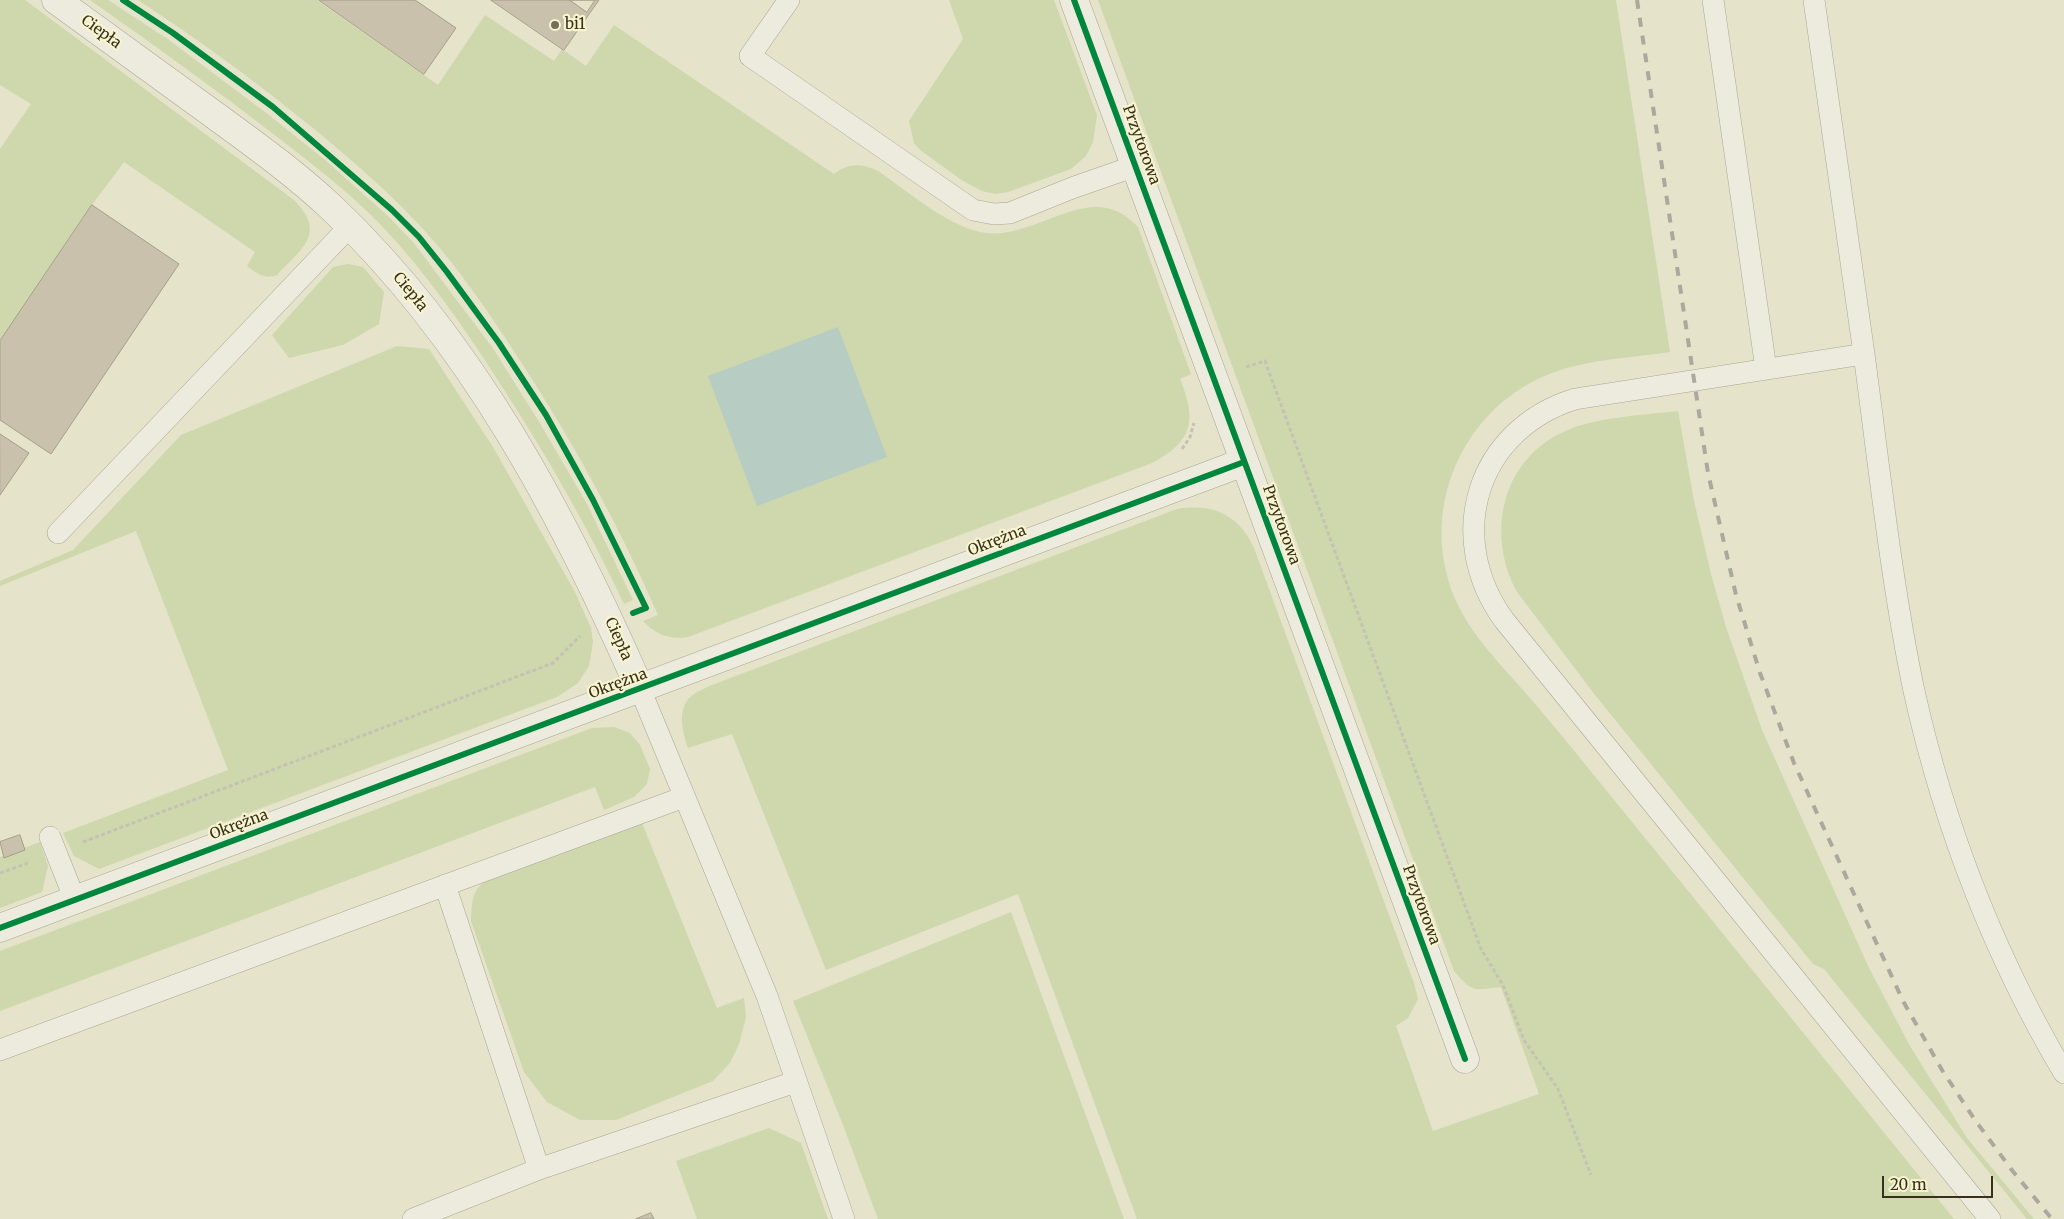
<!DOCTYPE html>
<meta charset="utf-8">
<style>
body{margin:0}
#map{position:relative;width:2064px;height:1219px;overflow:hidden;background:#e5e3ca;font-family:Merriweather,serif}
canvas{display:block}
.scale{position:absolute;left:1882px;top:1176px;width:111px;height:22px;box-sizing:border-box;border:2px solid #38301c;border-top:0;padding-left:6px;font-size:15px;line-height:18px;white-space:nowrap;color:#38301c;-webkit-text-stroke:4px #f7f4cf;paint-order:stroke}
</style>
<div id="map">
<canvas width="2064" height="1219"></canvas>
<div class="scale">20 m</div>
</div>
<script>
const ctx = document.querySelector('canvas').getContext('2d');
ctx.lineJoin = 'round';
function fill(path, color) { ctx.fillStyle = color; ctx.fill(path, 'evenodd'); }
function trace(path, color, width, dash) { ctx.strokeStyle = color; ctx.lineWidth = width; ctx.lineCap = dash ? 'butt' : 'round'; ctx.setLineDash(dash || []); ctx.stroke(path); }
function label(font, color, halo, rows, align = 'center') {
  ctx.font = font + ' Merriweather,serif'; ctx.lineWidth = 4.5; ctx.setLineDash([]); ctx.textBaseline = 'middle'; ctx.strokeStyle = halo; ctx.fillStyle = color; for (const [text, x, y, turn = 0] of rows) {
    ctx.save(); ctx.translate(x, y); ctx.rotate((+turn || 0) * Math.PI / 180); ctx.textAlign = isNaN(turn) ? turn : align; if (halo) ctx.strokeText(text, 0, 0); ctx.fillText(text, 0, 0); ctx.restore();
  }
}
fill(new Path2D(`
 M0,0H25L294,200C327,234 302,248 277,275C264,280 257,273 247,266L255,252L124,162L92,205L0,341V149L31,104L0,85Z
 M90,0H108L169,40L269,115L325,160L388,216L413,242L492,347L538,420L587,504L633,600L624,604C588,527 546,454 499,382C464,327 425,271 380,224C349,192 312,164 276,136C215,89 153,44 90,0Z
 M138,0H317L438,85L485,15L554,61L562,49L586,66L614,25L834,174C849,163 861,163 878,171C908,191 949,228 986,233C1040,239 1092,176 1138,227L1191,374L1180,379C1197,421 1193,441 1152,463L688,637C670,640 656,635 643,621L658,615C620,528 575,445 523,365C493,319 461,270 423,229C390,193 352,160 314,129C258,83 199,40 138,0Z
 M949,0H1054L1097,115L1093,142L1086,156L1071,169L1008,192L995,194L982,191L963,181L920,150L914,143L909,121L963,39Z
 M1098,0H1616L1670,352C1631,358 1589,359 1552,373C1472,403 1427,489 1446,571C1456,619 1491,654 1523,690C1544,714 1564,738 1584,763C1708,915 1831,1067 1954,1219H1137L1018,894L826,970L732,734L688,748C682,731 676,706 694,694C700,690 706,688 712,685L1177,509C1213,503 1239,515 1254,548L1414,983L1418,999L1408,1018L1396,1026L1433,1131L1539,1094L1501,987C1473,990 1473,993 1454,971Z
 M348,264L363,267L384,292L379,324L343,345L289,358L272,335L333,267Z
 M397,346L429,349L493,447L575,592L591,628L593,642L589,666L578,683L557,697L99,869L74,856L63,833L228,770L136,531L0,586V581L73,550L181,435Z
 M1678,411L1694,501L1711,574L1726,627L1762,730L1868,966L1910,1046L1967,1138L2034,1219H2027L1824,969L1813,964L1595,695L1517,592C1485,532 1502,456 1570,429C1600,417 1645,415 1678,411Z
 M614,727L630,733L640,745L650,769L647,784L634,797L604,810L595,787L0,1011V951L592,728Z
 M640,818L717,1008L744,998L746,1017L739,1044L730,1063L713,1081L616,1120H580L547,1102L524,1072L471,921C472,894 473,890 494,873Z
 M40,842L48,866L42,892L0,908V857Z
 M1011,912L1124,1219H878L843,1125L793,1001Z
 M769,1128L801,1143L828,1219H697L676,1161Z`), '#ced8ac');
fill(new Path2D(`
 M838,327L887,457L757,506L708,376Z`), '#b7ccc2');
const building = new Path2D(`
 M319,0H415L456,28L424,74Z
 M491,0H599L564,50Z
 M570,0H595L587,12Z
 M92,205L179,264L51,454L0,420V341Z
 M0,434L29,453L0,495Z
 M20,835L25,850L4,858L0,842Z
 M651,1213L654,1219H636Z`);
fill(building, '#c9c1ab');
trace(building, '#a59e8a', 1);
const service = new Path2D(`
 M789,0L750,56L973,210L994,214L1010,213L1072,188L1135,166
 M1713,0L1766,369
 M1814,0L1864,354
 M58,533L350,226
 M640,689L767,996L844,1219
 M50,837L75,900
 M445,885L539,1169
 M0,1050L684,797
 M413,1219L539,1169L795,1082
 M1990,1219L1504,620C1444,537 1476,430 1575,399L1864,354C1879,465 1891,581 1914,691C1944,825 1994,955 2064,1073`);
const minor = new Path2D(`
 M56,0C109,38 161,76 213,114C254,144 296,174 333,209C472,341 564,516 640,689
 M1074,0L1465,1059
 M0,928L1244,462`);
trace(service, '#aaa694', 22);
trace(minor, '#aaa694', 29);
trace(new Path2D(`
 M1246,367L1265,361L1481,949L1503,985L1524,1040L1558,1089L1591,1175
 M1182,449L1190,437L1194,423
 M83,842L553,663L580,636
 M0,873L28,863`), '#c5c2b3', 3, [4, 2.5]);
trace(service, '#ecebdd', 21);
trace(minor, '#ecebdd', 28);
trace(new Path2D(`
 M1637,0L1708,473L1736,595L1760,673L1794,763L1903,1001L1942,1070L1975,1120L2011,1169L2052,1219`), '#aba99d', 4, [9, 9]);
trace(new Path2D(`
 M123,0L173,33L273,107L392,210L419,237L447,272L499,343L546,415L593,500L646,608L633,613
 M1074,0L1465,1059
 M0,928L1244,462`), '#00873e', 6);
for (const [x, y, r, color] of [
 [555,25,5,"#756f59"]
]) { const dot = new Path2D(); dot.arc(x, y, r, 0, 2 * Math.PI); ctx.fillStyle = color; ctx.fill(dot); trace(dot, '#f7f4cf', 2); }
label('15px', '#38301c', '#f7f4cf', [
 ["bi1",565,25]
], 'left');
label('15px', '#38301c', '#f7f4cf', [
 ["Ciepła",101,32,36],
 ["Przytorowa",1141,145,70],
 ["Ciepła",410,292,51],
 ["Przytorowa",1281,525,70],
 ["Okrężna",997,541,-21],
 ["Ciepła",618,639,66],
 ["Okrężna",618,684,-20],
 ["Okrężna",239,825,-20],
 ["Przytorowa",1421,905,70]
]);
</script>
